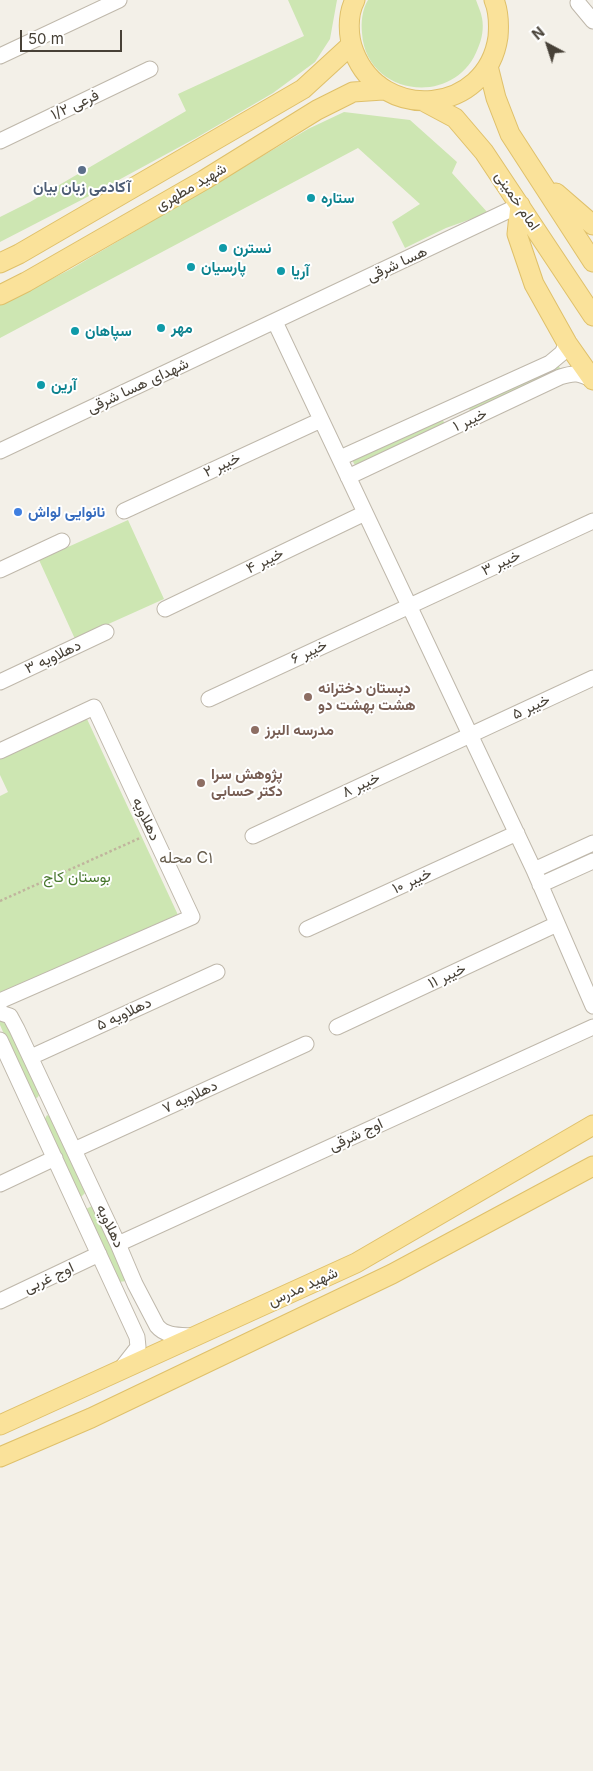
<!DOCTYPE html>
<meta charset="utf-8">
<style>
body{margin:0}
#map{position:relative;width:593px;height:1771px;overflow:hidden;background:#f3f0e8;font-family:Inter,sans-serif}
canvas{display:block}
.north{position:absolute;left:523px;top:20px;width:50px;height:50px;-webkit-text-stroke:4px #fff;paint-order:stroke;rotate:320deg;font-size:14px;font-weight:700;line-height:20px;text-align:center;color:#474137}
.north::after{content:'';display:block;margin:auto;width:18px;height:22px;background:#474137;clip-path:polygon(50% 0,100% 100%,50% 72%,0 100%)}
.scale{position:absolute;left:20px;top:30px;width:102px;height:22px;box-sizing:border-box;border:2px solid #474137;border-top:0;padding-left:6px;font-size:15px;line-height:18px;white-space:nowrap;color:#474137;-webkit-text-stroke:4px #fff;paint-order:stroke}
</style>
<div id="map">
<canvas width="593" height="1771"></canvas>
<div class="north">N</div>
<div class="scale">50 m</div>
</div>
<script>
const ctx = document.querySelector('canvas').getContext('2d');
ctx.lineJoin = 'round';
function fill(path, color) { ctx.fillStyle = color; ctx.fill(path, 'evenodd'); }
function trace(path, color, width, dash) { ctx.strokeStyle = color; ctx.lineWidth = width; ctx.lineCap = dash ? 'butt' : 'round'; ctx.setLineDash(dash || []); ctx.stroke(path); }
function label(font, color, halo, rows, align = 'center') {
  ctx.font = font + ' Inter,Vazirmatn,sans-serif'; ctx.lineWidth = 4; ctx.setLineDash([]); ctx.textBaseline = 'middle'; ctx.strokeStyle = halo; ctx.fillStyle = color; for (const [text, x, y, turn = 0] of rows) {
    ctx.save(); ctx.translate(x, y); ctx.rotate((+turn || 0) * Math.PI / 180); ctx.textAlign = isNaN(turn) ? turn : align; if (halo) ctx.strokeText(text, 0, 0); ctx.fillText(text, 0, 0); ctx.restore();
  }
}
fill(new Path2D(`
 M288,0H337L330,39L315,62L273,93L196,138L91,195L0,242V217L30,202L186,111L178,94L304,36Z
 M368,0H476C478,6 481,12 482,18C484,28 482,39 478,48C456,108 366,97 362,33C361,22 362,10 368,0Z
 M344,112L410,120L457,162L452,173L488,213L446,228L405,248L392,222L420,204L358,148L0,338V305L71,269L308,129Z
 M557,363L561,370L471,413L468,406Z
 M441,417L445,424L356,467L352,460Z
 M128,520L164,599L75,639L39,560Z
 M87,719L178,915L0,995V796L8,792L0,775V759Z
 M7,1019L40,1094L37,1098L31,1096L0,1025V1021Z
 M47,1115L52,1118L85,1193L81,1197L75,1195L43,1122Z
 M94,1205L127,1281L118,1282L86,1209Z`), '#cde6b2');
const minor = new Path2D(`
 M578,3L593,21
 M0,56L119,0
 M0,141L150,69
 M275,322L534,870L593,1006
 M0,451L520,205
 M340,458L550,363L562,353L567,343
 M348,477L560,377C575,372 579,373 593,380
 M124,511L321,420
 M0,570L62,541
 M165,609L365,513
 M0,682L106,632
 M209,699L593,521
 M0,751L94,707L192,917L0,1001
 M253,836L593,678
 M534,870L593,843
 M540,885L593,861
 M307,929L517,833
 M0,1010L1,1013L10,1016L17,1029L118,1244L135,1284L157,1326C166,1337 181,1335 195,1336
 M337,1027L557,924
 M0,1040L137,1337L138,1347L120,1370
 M31,1057L217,972
 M74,1150L306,1044
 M0,1184L55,1158
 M118,1244L593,1027
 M0,1301L99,1254`);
const major = new Path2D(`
 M355,0C347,15 348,37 354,52C382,124 487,114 498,37C499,25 499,12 494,0
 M488,66L496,98L510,134L593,262
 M425,102L455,118L484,152L593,316
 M556,193L593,225
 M520,205L517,234L534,284L567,343L593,380
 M0,263L19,254L303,89L351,45
 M0,295L26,282L204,180L317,110L353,92L383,90
 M0,1425L356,1263L593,1125
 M0,1457L91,1418L392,1274L593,1166`);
trace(minor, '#bfb8ab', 17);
trace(major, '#dfc06a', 21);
trace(new Path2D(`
 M0,901L140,838`), '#c0b49d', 2.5, [2.5, 2.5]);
trace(minor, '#fff', 15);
trace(major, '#fae29a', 19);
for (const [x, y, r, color] of [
 [82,170,5,"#5c6f8a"],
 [311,198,5,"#0f9aa8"],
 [223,248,5,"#0f9aa8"],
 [191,267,5,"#0f9aa8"],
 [281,271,5,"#0f9aa8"],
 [161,328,5,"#0f9aa8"],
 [75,331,5,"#0f9aa8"],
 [41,385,5,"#0f9aa8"],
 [18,512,5,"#3f7fe0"],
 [308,697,5,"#8d6e63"],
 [255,730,5,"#8d6e63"],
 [201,783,5,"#8d6e63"]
]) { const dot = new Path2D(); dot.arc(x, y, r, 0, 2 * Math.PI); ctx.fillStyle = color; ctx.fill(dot); trace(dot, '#fff', 2); }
label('15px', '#474137', '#fff', [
 ["فرعی ۱/۲",75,105,-25],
 ["شهید مطهری",191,187,-30],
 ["امام خمینی",517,201,56],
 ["هسا شرقی",397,264,-25],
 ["شهدای هسا شرقی",138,386,-25],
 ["خیبر ۱",470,420,-25],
 ["خیبر ۲",222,465,-25],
 ["خیبر ۴",265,561,-26],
 ["خیبر ۳",501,563,-25],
 ["خیبر ۶",309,652,-25],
 ["دهلاویه ۳",53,657,-25],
 ["خیبر ۵",531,707,-25],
 ["خیبر ۸",361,785,-25],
 ["دهلاویه",146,819,65],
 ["خیبر ۱۰",412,881,-25],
 ["خیبر ۱۱",447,976,-25],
 ["دهلاویه ۵",124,1014,-25],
 ["دهلاویه ۷",190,1097,-25],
 ["اوج شرقی",356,1135,-25],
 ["دهلاویه",110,1226,65],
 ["اوج غربی",49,1278,-25],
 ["شهید مدرس",303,1287,-24]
]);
label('bold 15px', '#4e5e75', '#fff', [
 ["آکادمی زبان بیان",82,187]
]);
label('bold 15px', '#0d838f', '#fff', [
 ["ستاره",321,198],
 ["نسترن",233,248],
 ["پارسیان",201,267],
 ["آریا",291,271],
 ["مهر",171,328],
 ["سپاهان",85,331],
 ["آرین",51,385]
], 'left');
label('bold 15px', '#366cbe', '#fff', [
 ["نانوایی لواش",28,512]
], 'left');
label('bold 15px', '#785e54', '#fff', [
 ["دبستان دخترانه",318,688],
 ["هشت بهشت دو",318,705],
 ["مدرسه البرز",265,730],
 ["پژوهش سرا",211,774],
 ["دکتر حسابی",211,791]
], 'left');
label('15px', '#46762c', '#fff', [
 ["بوستان کاج",77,877]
]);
label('16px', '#695f4f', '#fff', [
 ["محله C۱",186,858]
]);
</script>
